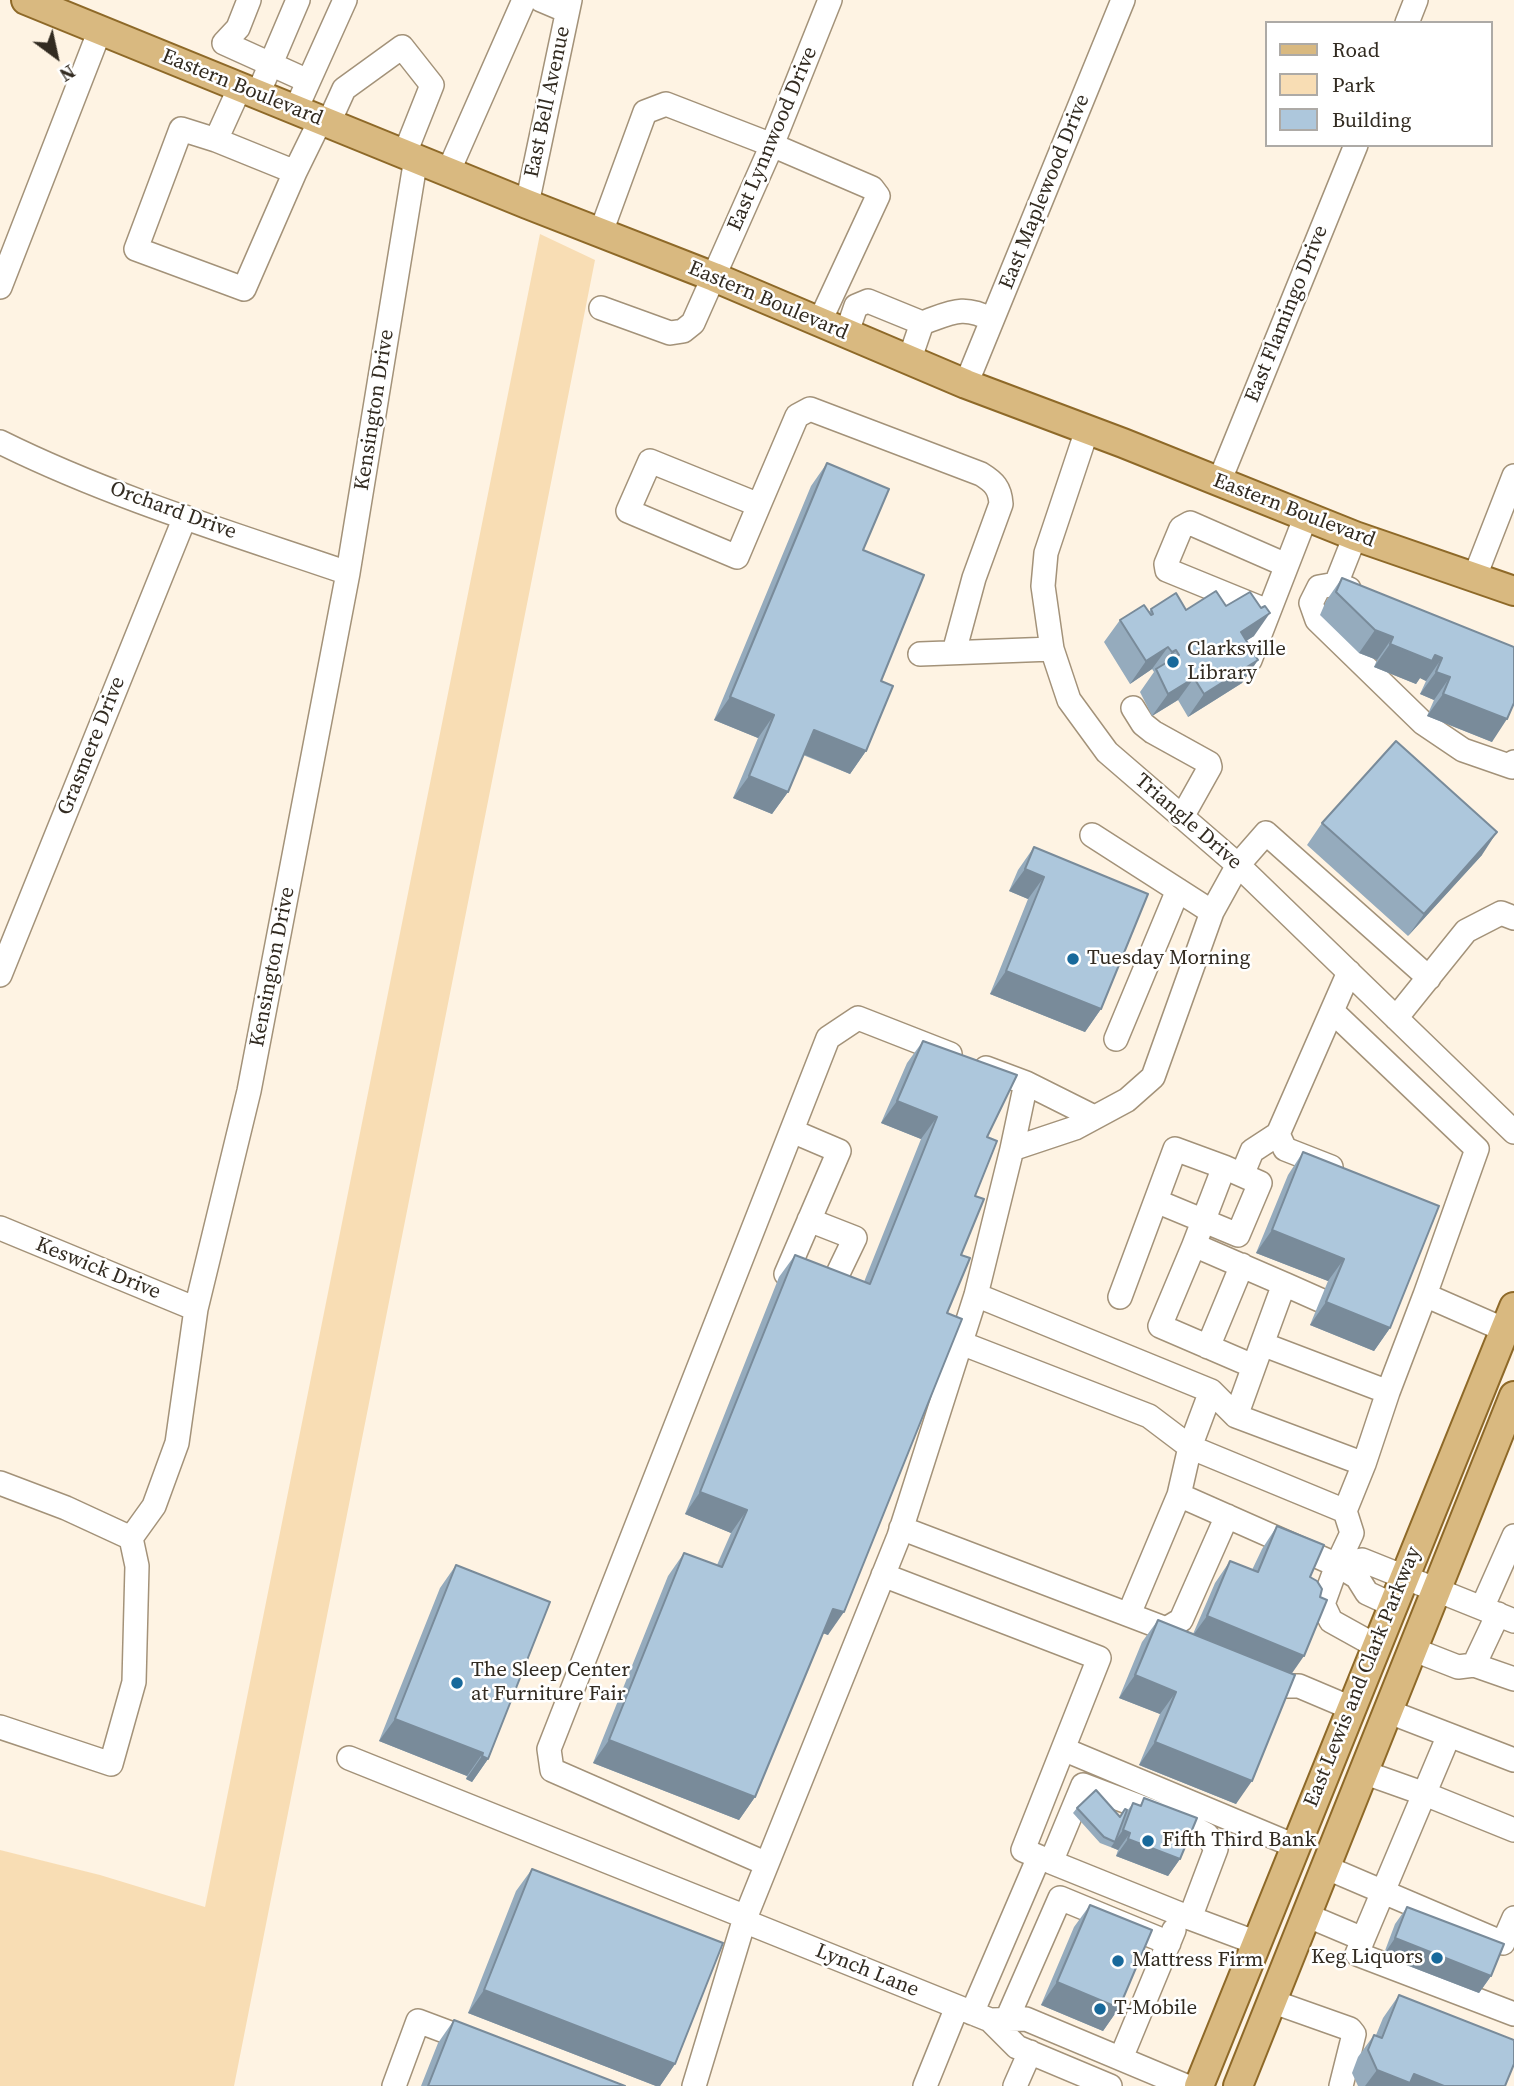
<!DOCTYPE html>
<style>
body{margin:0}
#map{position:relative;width:1514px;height:2086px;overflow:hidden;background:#fef3e3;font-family:"Source Serif 4",serif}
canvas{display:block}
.legend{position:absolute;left:1265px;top:21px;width:228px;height:126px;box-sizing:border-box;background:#fff;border:2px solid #adaaa6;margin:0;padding:9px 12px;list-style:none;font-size:21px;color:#322b21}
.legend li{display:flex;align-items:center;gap:14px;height:35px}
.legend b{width:35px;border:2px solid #adaaa6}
.north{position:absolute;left:21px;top:21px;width:70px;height:70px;-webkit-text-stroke:5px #fff;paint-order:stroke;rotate:147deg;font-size:19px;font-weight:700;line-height:28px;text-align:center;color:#322b21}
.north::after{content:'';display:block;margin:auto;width:24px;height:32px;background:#322b21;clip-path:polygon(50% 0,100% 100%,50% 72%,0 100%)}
</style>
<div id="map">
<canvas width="1514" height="2086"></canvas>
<ul class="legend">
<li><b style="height:9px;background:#d9b980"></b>Road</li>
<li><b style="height:19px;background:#f8ddb4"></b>Park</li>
<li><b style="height:19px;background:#adc7dc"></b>Building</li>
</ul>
<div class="north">N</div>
</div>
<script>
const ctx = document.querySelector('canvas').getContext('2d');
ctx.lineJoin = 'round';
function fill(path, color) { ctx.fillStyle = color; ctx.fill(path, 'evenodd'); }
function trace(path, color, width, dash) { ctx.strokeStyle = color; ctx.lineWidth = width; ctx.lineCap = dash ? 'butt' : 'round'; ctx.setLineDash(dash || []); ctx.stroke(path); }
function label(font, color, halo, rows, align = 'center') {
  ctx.font = font + ' "Source Serif 4",serif'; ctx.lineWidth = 5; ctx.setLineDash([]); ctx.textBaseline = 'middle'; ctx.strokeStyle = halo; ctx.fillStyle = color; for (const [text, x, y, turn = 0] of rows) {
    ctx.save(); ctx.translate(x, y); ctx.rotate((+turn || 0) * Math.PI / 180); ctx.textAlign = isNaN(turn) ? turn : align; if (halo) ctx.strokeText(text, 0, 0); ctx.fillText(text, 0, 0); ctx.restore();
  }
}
fill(new Path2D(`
 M540,234L595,260L234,2086H0V1850L100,1875L205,1907Z`), '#f8ddb4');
const minor = new Path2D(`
 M249,0L238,28L224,43L308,81
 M541,0L567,11
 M1407,23L1416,0
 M240,87L216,140L295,172L321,119
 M258,94L298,0
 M296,109L345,0
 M329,122L344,89L402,47L432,85L405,153
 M216,140L181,129L136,249L244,289L295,172
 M449,170L524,0
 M527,204L570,0
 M601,232L645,112L666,104L772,145L872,188L878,196L819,323
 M0,287L100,30
 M601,308L670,333L683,331L693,323L772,145L830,0
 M922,323C951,313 963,304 992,320
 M846,335L856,306L868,301L922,323L909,361
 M966,384L1123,0
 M1087,430L1046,553L1043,586L1052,649L1069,700L1107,752L1238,865L1514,1132
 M0,442C111,497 231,533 348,573
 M1219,482L1356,145
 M759,505L737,557L628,511L650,461L759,505L797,416L810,409L981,474C994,482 1000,488 1001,504L974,578L954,652
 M1475,576L1514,476
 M1336,584L1319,587L1311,603L1317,620L1423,723L1463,750L1512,767L1514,762
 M1349,589L1336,584L1355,536
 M1265,610L1167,570L1166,564L1181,528L1190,523L1286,565
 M920,654L1052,649
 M1250,660L1306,516
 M1133,708L1143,724L1153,732L1209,763L1210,767L1182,817
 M1092,835L1212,912
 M0,975L185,517
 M1332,1011L1477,1149L1425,1295L1388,1392L1364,1464
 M1396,1018L1466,931L1501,913L1514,918
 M1116,1039L1178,890
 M986,1068L1026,1083L1094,1117
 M1012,1149L1026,1083
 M1331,1167L1285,1149L1278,1134L1349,972
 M1242,1175L1252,1151L1278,1134
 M1156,1201L1238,1235L1260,1183L1224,1167
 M809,1220L855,1238L830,1290
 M0,1228L196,1309
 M786,1274L839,1151L792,1131
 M976,1295L1211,1391L1236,1416L1364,1464L1345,1511L1352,1533L1337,1565L1323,1604L1331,1621L1376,1646
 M1425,1295L1505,1330
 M1120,1297L1175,1149L1224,1167L1194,1245
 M961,1343L1149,1416L1190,1447L1345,1511
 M1262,1344L1284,1284L1320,1300
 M1208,1347L1242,1265
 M1253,1366L1160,1326L1194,1245L1284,1284
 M1236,1416L1262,1344L1388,1392
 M0,1483L66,1508L131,1538
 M1179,1495L1337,1565L1357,1577L1367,1593L1393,1605
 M901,1528L1166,1629L1181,1620L1227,1516
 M1337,1565L1362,1560L1514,1621
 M883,1575L1099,1658L1023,1850L1051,1862
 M1482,1608L1514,1536
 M1129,1614L1179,1495L1190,1447L1211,1391
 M1412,1649L1458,1667L1474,1665L1498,1614
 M1474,1665L1514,1679
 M1262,1681L1277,1686H1299L1351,1708
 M1387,1711L1514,1760
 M0,1727L111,1764L134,1682L137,1566L131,1538L154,1506L177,1443L196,1309L249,1091L348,573L416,158
 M1063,1749L1295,1846
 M349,1758L746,1917
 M1363,1772L1425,1794L1514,1830
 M767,1864L552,1770L549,1749L828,1038L858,1018L950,1054
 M1325,1867L1503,1943L1514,1918
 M1306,1915L1363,1939L1357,1954L1514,2014
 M1190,1918L1051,1862L1083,1785L1188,1825L1207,1835L1216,1849L1190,1918L1257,1943
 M744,1921L990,2020L1026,2019L1186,2086
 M1363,1939L1449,1735
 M1271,2001L1350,2029L1354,2034L1341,2086
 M972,2013L1039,1857
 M1007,2019L1060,1898L1169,1943
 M990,2020L1017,2047L1110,2086
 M1121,2058L1174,1930
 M394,2086L418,2021L474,2042
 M694,2086L744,1921L899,1536L976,1295L1012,1149L1075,1128L1127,1100L1153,1077L1212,912L1238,865L1266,833L1429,978
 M925,2086L957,2007
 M1015,2086L1030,2052`);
const major = new Path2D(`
 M26,0L527,204L714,277L966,384L1123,443L1355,536L1514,591
 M1199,2086L1514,1307
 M1238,2086L1514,1396`);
trace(minor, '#a39279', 26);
trace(major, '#8e6928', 32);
trace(minor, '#fff', 23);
trace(major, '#d9b980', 28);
fill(new Path2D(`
 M827,463L863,550L866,751L850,774L803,755L788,792L772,814L733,798L758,738L714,720L811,486Z
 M1342,578L1514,647L1492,742L1427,716L1434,700L1420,694L1426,681L1420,678L1416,684L1374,667L1377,660L1359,653L1320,615L1326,601Z
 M1226,606L1254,636L1246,641L1258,660L1242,683L1188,717L1178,700L1152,716L1140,692L1154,672L1152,669L1130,684L1104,642L1120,620L1149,612L1151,609L1186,610Z
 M1322,823L1482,855L1408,936L1307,845Z
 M1034,847L1101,1009L1085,1032L990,994L1028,899L1009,891L1018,870Z
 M923,1041L987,1137L975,1196L947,1313L828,1635L823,1633L755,1797L739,1820L593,1763L668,1576L684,1553L717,1565L731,1533L685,1514L779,1277L795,1255L864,1282L921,1139L881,1123L907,1063Z
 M1303,1152L1390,1328L1374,1351L1310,1325L1328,1281L1256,1253L1288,1175Z
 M1277,1526L1310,1577L1291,1674L1236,1804L1139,1765L1160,1714L1119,1698L1142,1642L1158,1620L1193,1634L1215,1583L1230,1561L1252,1570L1262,1549Z
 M456,1565L488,1759L472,1782L466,1779L467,1776L379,1741L440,1588Z
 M1144,1798L1180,1859L1168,1876L1116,1856L1118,1850L1100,1843L1073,1813L1077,1808L1120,1816L1125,1809V1814L1133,1803L1140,1805Z
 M532,1869L675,2064L660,2086H656L468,2013L516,1891Z
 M1090,1905L1119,2008L1103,2031L1041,2005L1074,1927Z
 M1407,1907L1491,1976L1479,1993L1383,1956L1395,1924Z
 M1399,1995L1505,2086H1358L1352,2073L1358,2057L1374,2035H1376L1383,2018Z
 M454,2020L625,2086H421L438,2043Z`), '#95abbd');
fill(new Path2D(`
 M1270,613L1254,636L1225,654L1241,632Z
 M1375,630L1393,637L1377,660L1359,653Z
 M1390,644L1435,655L1442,658L1426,681L1420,678L1416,684L1374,667Z
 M1168,647L1152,669L1130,684L1146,661Z
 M1176,650L1160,672L1158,673L1172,652Z
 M1258,660L1242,683L1188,717L1204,694Z
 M1436,672L1450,677L1434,700L1420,694Z
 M1194,678L1178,700L1152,716L1168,694Z
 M1443,694L1507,719L1492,742L1427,716Z
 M730,697L774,715L758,738L714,720Z
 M814,730L866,751L850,774L798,752Z
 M749,776L788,792L772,814L733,798Z
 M1497,832L1482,855L1408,936L1424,914Z
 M1025,869L1044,877L1028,899L1009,891Z
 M1006,971L1101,1009L1085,1032L990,994Z
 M897,1101L937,1117L921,1139L881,1123Z
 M1272,1230L1344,1259L1328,1281L1256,1253Z
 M1326,1302L1390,1328L1374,1351L1310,1325Z
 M700,1492L747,1510L731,1533L685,1514Z
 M833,1609L844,1612L828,1635L817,1631Z
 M1207,1616L1304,1656L1288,1679L1191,1638Z
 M1135,1675L1176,1692L1160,1714L1119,1698Z
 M395,1719L483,1753L467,1776L379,1741Z
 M609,1740L755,1797L739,1820L593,1763Z
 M1155,1742L1252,1781L1236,1804L1139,1765Z
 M482,1756L488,1759L472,1782L466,1779Z
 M1123,1830L1130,1833L1118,1850L1111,1847Z
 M1128,1839L1180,1859L1168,1876L1116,1856Z
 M1395,1938L1491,1976L1479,1993L1383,1956Z
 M1057,1982L1119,2008L1103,2031L1041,2005Z
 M484,1990L675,2064L660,2086H656L468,2013Z
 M1377,2070L1414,2074L1444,2086H1365Z`), '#798b9a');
const building = new Path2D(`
 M827,463L889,489L863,550L924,575L881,681L893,686L866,751L814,730L788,792L749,776L774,715L730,697Z
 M1342,578L1514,647V703L1507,719L1443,694L1450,677L1436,672L1442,658L1435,655L1432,661L1390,644L1393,637L1375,630L1336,592Z
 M1216,591L1226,606L1250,592L1261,608L1265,606L1270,613L1241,632L1258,660L1204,694L1194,678L1168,694L1156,669L1179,655L1176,650L1172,652L1168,647L1146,661L1120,620L1144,605L1151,615L1153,614L1151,609L1176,593L1186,610Z
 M1396,741L1497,832L1424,914L1322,823Z
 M1034,847L1148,894L1101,1009L1006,971L1044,877L1025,869Z
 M923,1041L1017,1075L987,1137L997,1141L975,1196L984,1199L961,1255L970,1258L947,1313L962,1319L844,1612L833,1609L755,1797L609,1740L684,1553L722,1567L747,1510L700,1492L795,1255L870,1284L937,1117L897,1101Z
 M1303,1152L1439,1206L1390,1328L1326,1302L1344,1259L1272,1230Z
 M1277,1526L1324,1545L1310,1577L1317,1581L1322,1589L1320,1597L1327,1600L1304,1656L1207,1616L1230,1561L1258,1572Z
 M456,1565L550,1602L488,1759L482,1756L483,1753L395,1719Z
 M1158,1620L1295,1675L1252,1781L1155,1742L1176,1692L1135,1675Z
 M1096,1790L1120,1817L1125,1809L1127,1810L1115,1842L1104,1837L1077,1808Z
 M1144,1798L1197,1818L1180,1859L1128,1839L1130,1833L1123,1830L1133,1803L1141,1806Z
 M532,1869L723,1943L675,2064L484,1990Z
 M1090,1905L1152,1930L1119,2008L1057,1982Z
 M1407,1907L1504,1944L1491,1976L1395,1938Z
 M1399,1995L1514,2040V2064L1505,2086H1444L1414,2074L1410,2083L1377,2070L1368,2050L1374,2035L1382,2038Z
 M454,2020L625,2086H428Z`);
fill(building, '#adc7dc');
trace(building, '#798b9a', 2);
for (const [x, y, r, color] of [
 [1173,662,7,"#18699b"],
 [1073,959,7,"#18699b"],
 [457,1683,7,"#18699b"],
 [1148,1841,7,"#18699b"],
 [1437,1958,7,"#18699b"],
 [1118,1961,7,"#18699b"],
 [1100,2009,7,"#18699b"]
]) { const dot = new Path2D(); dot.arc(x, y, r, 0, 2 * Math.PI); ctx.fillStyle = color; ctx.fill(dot); trace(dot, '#fff', 2.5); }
label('21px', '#322b21', '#fff', [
 ["Eastern Boulevard",242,88,22],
 ["East Bell Avenue",548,102,-78],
 ["East Lynnwood Drive",773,139,-67],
 ["East Maplewood Drive",1045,192,-68],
 ["Eastern Boulevard",768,301,23],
 ["East Flamingo Drive",1287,314,-68],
 ["Kensington Drive",375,410,-81],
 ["Orchard Drive",173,511,20],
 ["Eastern Boulevard",1294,511,21],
 ["Grasmere Drive",92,746,-68],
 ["Triangle Drive",1188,822,41],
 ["Kensington Drive",273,967,-79],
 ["Keswick Drive",98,1269,22],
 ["East Lewis and Clark Parkway",1363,1677,-68],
 ["Lynch Lane",867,1971,22]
]);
label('21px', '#322b21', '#fff', [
 ["Clarksville",1187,650],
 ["Library",1187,674],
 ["Tuesday Morning",1087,959],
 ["The Sleep Center",471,1671],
 ["at Furniture Fair",471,1695],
 ["Fifth Third Bank",1162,1841],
 ["Keg Liquors",1423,1958,"right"],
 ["Mattress Firm",1132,1961],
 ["T-Mobile",1114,2009]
], 'left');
</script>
